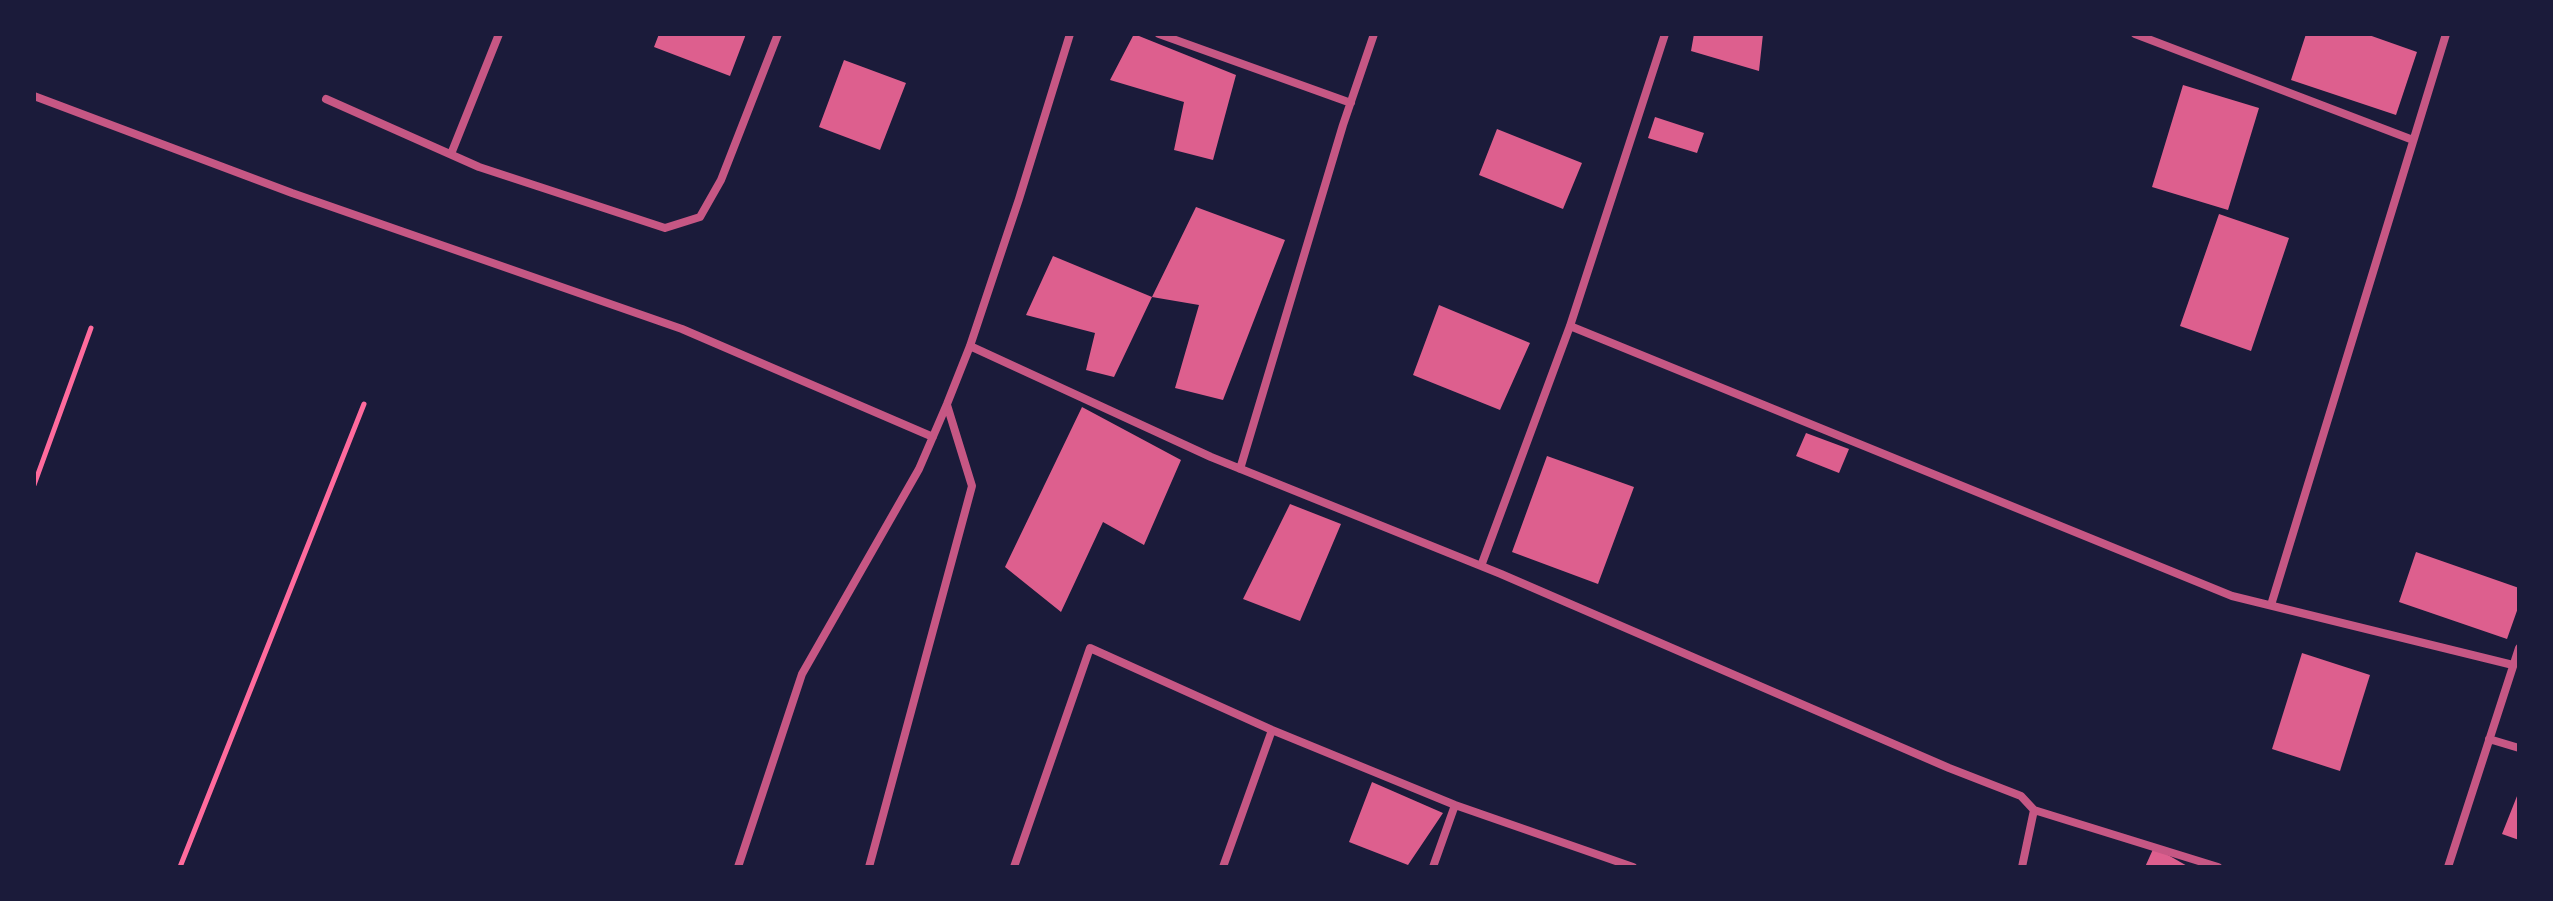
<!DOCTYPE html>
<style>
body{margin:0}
#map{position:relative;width:2553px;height:901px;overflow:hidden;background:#1b1b3a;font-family:Manrope,sans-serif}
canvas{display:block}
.frame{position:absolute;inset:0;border:36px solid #1b1b3a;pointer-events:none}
</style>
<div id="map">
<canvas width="2553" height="901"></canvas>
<div class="frame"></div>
</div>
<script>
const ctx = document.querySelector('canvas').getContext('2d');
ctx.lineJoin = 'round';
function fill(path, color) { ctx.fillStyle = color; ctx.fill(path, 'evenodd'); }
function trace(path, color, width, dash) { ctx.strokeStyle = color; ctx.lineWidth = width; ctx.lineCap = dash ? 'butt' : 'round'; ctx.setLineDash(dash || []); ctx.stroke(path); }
fill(new Path2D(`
 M659,34H746L730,76L654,47Z
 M1134,34L1236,75L1213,160L1174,150L1184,102L1110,80Z
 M1694,34H1763L1759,71L1691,51Z
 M2306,34H2366L2417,52L2396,115L2291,80Z
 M844,60L906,83L880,150L819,127Z
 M2183,85L2259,108L2228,210L2152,187Z
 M1655,117L1704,133L1697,153L1648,138Z
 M1497,129L1582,163L1563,209L1479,175Z
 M1196,207L1285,240L1223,400L1175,388L1199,305L1152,297Z
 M2219,214L2289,238L2251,351L2180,326Z
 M1053,256L1152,297L1114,377L1086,370L1095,333L1026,315Z
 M1439,305L1530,343L1500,410L1413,375Z
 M1082,407L1181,460L1144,545L1103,522L1061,612L1005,567Z
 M1806,433L1849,449L1839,473L1796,456Z
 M1547,456L1634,487L1598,584L1512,552Z
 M1290,504L1341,524L1300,621L1243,599Z
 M2416,552L2519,588V605L2507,639L2399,602Z
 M2302,653L2370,675L2340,771L2272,749Z
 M1372,782L1443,813L1408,865L1349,842Z
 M2519,791V840L2502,834Z
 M2154,847L2189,867H2145Z`), '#dd5f8e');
trace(new Path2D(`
 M34,485L91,328
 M180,867L364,404`), '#ff6b9d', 5);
trace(new Path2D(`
 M1159,34L1351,103
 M2135,34L2413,140
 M34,96L292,193L682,329L933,437
 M326,99L479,167L665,228L700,217L721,180L778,34
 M451,154L499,34
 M1570,326L2232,596L2513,665
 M970,346L1211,457L1501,574L1949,768L2021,796L2034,810L2022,867
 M1240,469L1343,125L1374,34
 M1481,566L1570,326L1665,34
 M2271,605L2446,34
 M2489,739L2519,748
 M2034,810L2218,867
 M738,867L802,674L919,469L947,404L970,346L1019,199L1070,34
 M869,867L972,486L947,405
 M1014,867L1090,648L1272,730L1455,805L1633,867
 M1223,867L1272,730
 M1433,867L1455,805
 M2448,867L2519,648`), '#c65784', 8);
</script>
